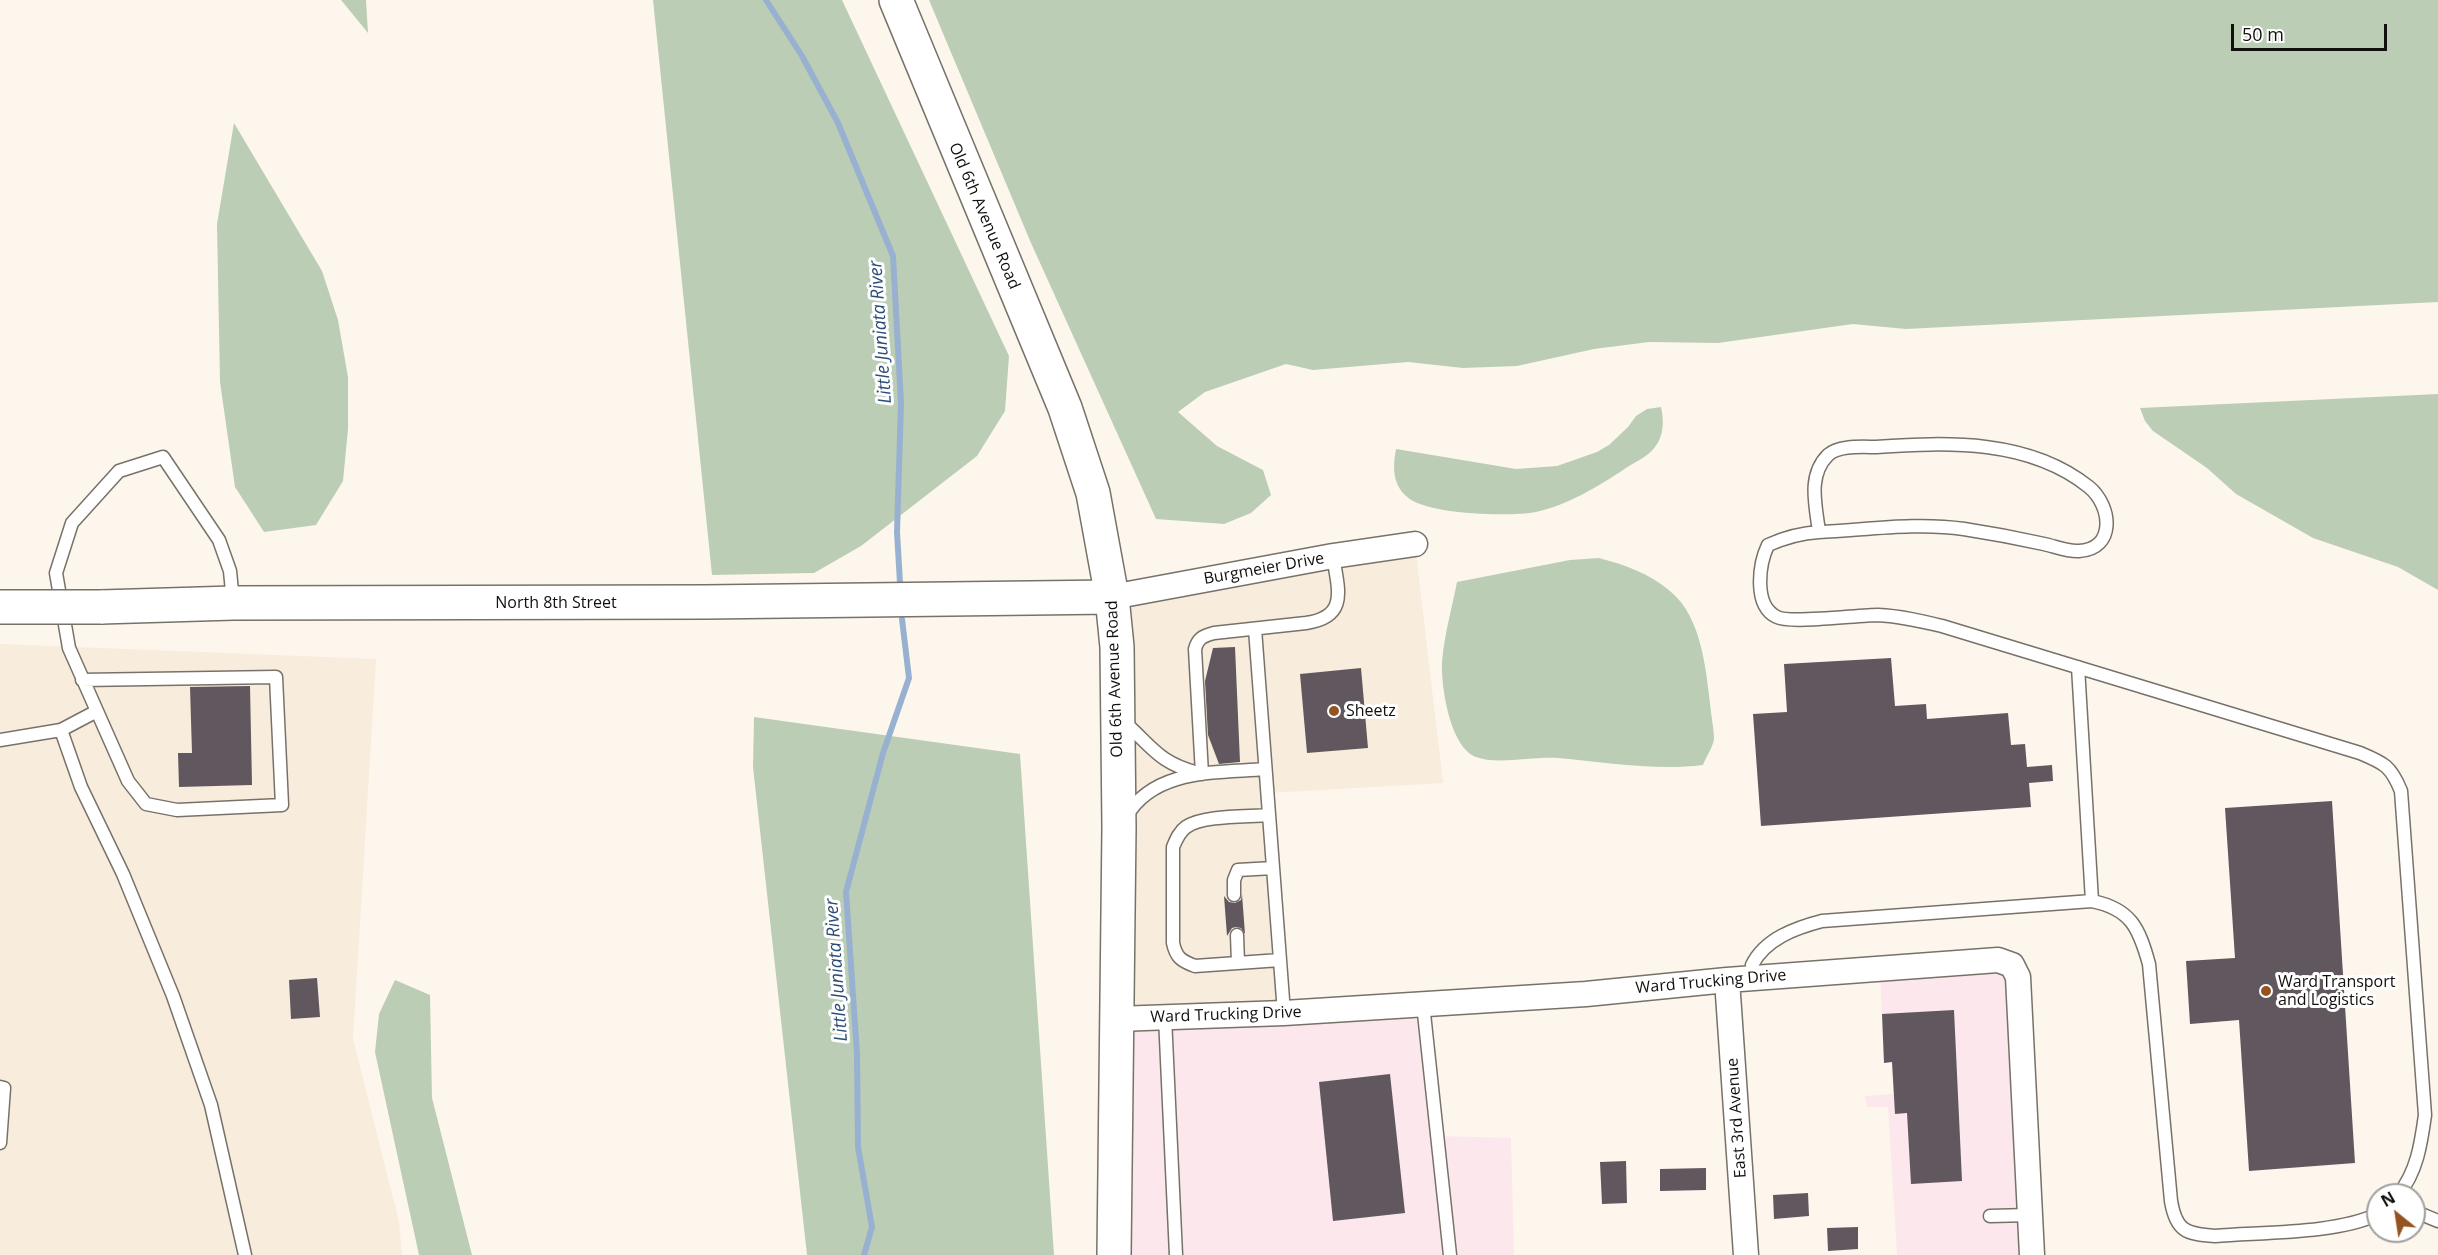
<!DOCTYPE html>
<style>
body{margin:0}
#map{position:relative;width:2438px;height:1255px;overflow:hidden;background:#fdf6ed;font-family:"Open Sans",sans-serif}
canvas{display:block}
.north{position:absolute;left:2366px;top:1183px;width:60px;height:60px;box-sizing:border-box;background:#fff;border:2px solid #a09f9e;border-radius:50%;rotate:330deg;font-size:16px;font-weight:700;line-height:24px;text-align:center;color:#12100d}
.north::after{content:'';display:block;margin:auto;width:21px;height:27px;background:#955322;clip-path:polygon(50% 0,100% 100%,50% 72%,0 100%)}
.scale{position:absolute;left:2231px;top:24px;width:156px;height:27px;box-sizing:border-box;border:3px solid #12100d;border-top:0;padding-left:8px;font-size:18px;line-height:21px;white-space:nowrap;color:#12100d;-webkit-text-stroke:4px #fff;paint-order:stroke}
</style>
<div id="map">
<canvas width="2438" height="1255"></canvas>
<div class="north">N</div>
<div class="scale">50 m</div>
</div>
<script>
const ctx = document.querySelector('canvas').getContext('2d');
ctx.lineJoin = 'round';
function fill(path, color) { ctx.fillStyle = color; ctx.fill(path, 'evenodd'); }
function trace(path, color, width, dash) { ctx.strokeStyle = color; ctx.lineWidth = width; ctx.lineCap = dash ? 'butt' : 'round'; ctx.setLineDash(dash || []); ctx.stroke(path); }
function label(font, color, halo, rows, align = 'center') {
  ctx.font = font + ' "Open Sans",sans-serif'; ctx.lineWidth = 6; ctx.setLineDash([]); ctx.textBaseline = 'middle'; ctx.strokeStyle = halo; ctx.fillStyle = color; for (const [text, x, y, turn = 0] of rows) {
    ctx.save(); ctx.translate(x, y); ctx.rotate((+turn || 0) * Math.PI / 180); ctx.textAlign = isNaN(turn) ? turn : align; if (halo) ctx.strokeText(text, 0, 0); ctx.fillText(text, 0, 0); ctx.restore();
  }
}
fill(new Path2D(`
 M1415,544L1443,783L1268,793L1284,1013L1117,1019L1118,590Z
 M0,644L376,659L353,1039L399,1221L402,1255H0Z`), '#f8ecdc');
fill(new Path2D(`
 M2012,965L2032,1255H1897L1888,1107H1867L1865,1096L1894,1094L1892,1062L1884,1063L1880,969Z
 M1423,1004L1438,1136L1511,1138L1514,1255H1117L1118,1019Z`), '#fce7ec');
fill(new Path2D(`
 M341,0H366L368,33Z
 M653,0H842L1009,356L1005,411L977,456L861,546L814,573L712,575Z
 M929,0H2438V302L1906,329L1853,324L1718,343L1649,342L1594,349L1517,366L1463,368L1408,362L1313,370L1286,364L1205,392L1178,412L1217,446L1263,470L1271,495L1251,513L1224,524L1156,519L1031,243Z
 M234,123L322,271L338,320L348,377V429L343,481L316,525L264,532L235,487L220,382L217,224Z
 M2438,394V590L2398,567L2313,538L2236,494L2207,468L2153,431L2145,421L2140,408Z
 M1661,407C1664,420 1664,436 1655,447C1648,457 1636,461 1626,468C1599,486 1568,505 1536,512C1509,517 1425,515 1406,496C1392,483 1393,466 1396,449L1516,469L1557,466L1597,452L1609,445L1628,427L1636,416L1647,409Z
 M1599,558C1625,565 1649,573 1670,591C1703,618 1706,673 1711,712C1712,720 1714,731 1714,739C1713,747 1706,757 1703,765C1655,771 1605,762 1558,758C1535,756 1496,765 1476,757C1450,747 1441,687 1442,662C1444,636 1452,608 1457,582L1570,560Z
 M754,717L1020,754L1054,1255H807L753,767Z
 M395,980L430,995L432,1098L472,1255H419L375,1052L379,1014Z`), '#bccdb6');
trace(new Path2D(`
 M766,0L802,56L838,123L893,256L901,403L897,532L900,583
 M864,1255L872,1227L858,1147L857,1054L846,892L883,753L909,678L902,619`), '#99b1d0', 6);
fill(new Path2D(`
 M1235,647L1240,762L1219,764L1208,735L1205,681L1213,648Z
 M1891,658L1895,706L1926,704L1927,719L2008,713L2011,745L2025,744L2027,767L2052,765L2053,781L2029,783L2031,807L1761,826L1753,714L1787,712L1784,664Z
 M1361,668L1368,748L1307,753L1300,674Z
 M250,686L252,785L179,787L178,753H192L190,687Z
 M2332,801L2355,1163L2249,1171L2239,1020L2190,1024L2186,961L2235,958L2225,808Z
 M1242,894L1245,934L1241,928L1236,927L1232,928L1227,936L1224,896L1229,902L1235,903L1241,900Z
 M317,978L320,1017L291,1019L289,980Z
 M1954,1010L1962,1181L1911,1184L1907,1113L1895,1114L1892,1062L1884,1063L1882,1014Z
 M1390,1074L1405,1213L1333,1221L1319,1082Z
 M1626,1161L1627,1203L1602,1204L1600,1162Z
 M1706,1168V1190L1660,1191V1169Z
 M1808,1193L1809,1216L1774,1219L1773,1195Z
 M1858,1227V1249L1828,1251L1827,1228Z`), '#61585f');
const service = new Path2D(`
 M1819,532C1816,506 1807,476 1828,455C1839,445 1862,447 1876,447C1948,442 2029,439 2089,487C2112,506 2116,549 2079,551C2068,552 2054,546 2044,544C2017,538 1990,533 1964,529C1916,522 1866,530 1819,532C1801,533 1784,538 1768,545C1759,564 1753,606 1777,617C1790,624 1858,615 1878,615C1900,616 1921,621 1942,626L2360,753C2384,763 2391,766 2401,791L2425,1115C2421,1144 2417,1172 2398,1195
 M1255,629L1284,1013
 M2078,667L2092,901
 M82,680L276,677L282,805L177,810L146,804L128,781L69,648L56,573L72,523L119,471L163,457L219,540L230,571L233,602
 M97,711L61,730L81,787L123,874L173,996L211,1105L245,1255
 M1123,721C1152,746 1157,762 1198,773
 M0,740L61,730
 M1202,774L1195,649C1198,638 1203,636 1214,633L1306,623C1349,617 1338,589 1333,556
 M1269,815C1247,817 1203,815 1186,827C1179,832 1176,840 1173,847V943C1176,957 1181,961 1195,966L1280,960
 M1126,817C1154,768 1218,773 1265,769
 M1234,895V880L1238,870L1273,868
 M1237,935L1238,963
 M1754,978L1752,965C1765,939 1795,928 1822,921L2092,901C2131,909 2139,928 2149,964L2171,1201C2176,1231 2186,1234 2215,1236C2262,1232 2337,1234 2378,1214
 M1423,1004L1450,1255
 M1165,1017L1176,1255
 M0,1087L4,1088L0,1143
 M2414,1211L2438,1221
 M1990,1216L2030,1215`);
const minor = new Path2D(`
 M1112,597L1333,556L1415,544
 M1727,980L1746,1255
 M1117,1019L1284,1013L1586,994L1727,980L1998,960L2012,965L2018,977L2032,1255`);
const secondary = new Path2D(`
 M896,0L1065,408L1093,493L1112,597`);
const primary = new Path2D(`
 M101,607L233,603L705,602L1112,597L1117,647L1119,828L1114,1255`);
trace(service, '#777269', 15);
trace(minor, '#777269', 27);
trace(secondary, '#777269', 36);
trace(primary, '#777269', 36);
trace(service, '#fff', 12);
trace(minor, '#fff', 24);
trace(secondary, '#fff', 33);
trace(primary, '#fff', 33);
const primaryBridge = new Path2D(`
 M0,607H101`);
trace(primaryBridge, '#777269', 36, []);
trace(primaryBridge, '#fff', 33);
for (const [x, y, r, color] of [
 [1334,711,6,"#955322"],
 [2266,991,6,"#955322"]
]) { const dot = new Path2D(); dot.arc(x, y, r, 0, 2 * Math.PI); ctx.fillStyle = color; ctx.fill(dot); trace(dot, '#fff', 2); }
label('16px', '#12100d', '#fff', [
 ["Old 6th Avenue Road",984,216,67],
 ["Burgmeier Drive",1264,569,-10],
 ["North 8th Street",556,603],
 ["Old 6th Avenue Road",1115,679,-92],
 ["Ward Trucking Drive",1711,982,-5],
 ["Ward Trucking Drive",1226,1015,-2],
 ["East 3rd Avenue",1737,1118,-94]
]);
label('16px', '#12100d', '#fff', [
 ["Sheetz",1346,711],
 ["Ward Transport",2278,982],
 ["and Logistics",2278,1000]
], 'left');
label('italic 18px', '#2b4c77', '#fff', [
 ["Little Juniata River",881,332,-94],
 ["Little Juniata River",837,970,-94]
]);
</script>
